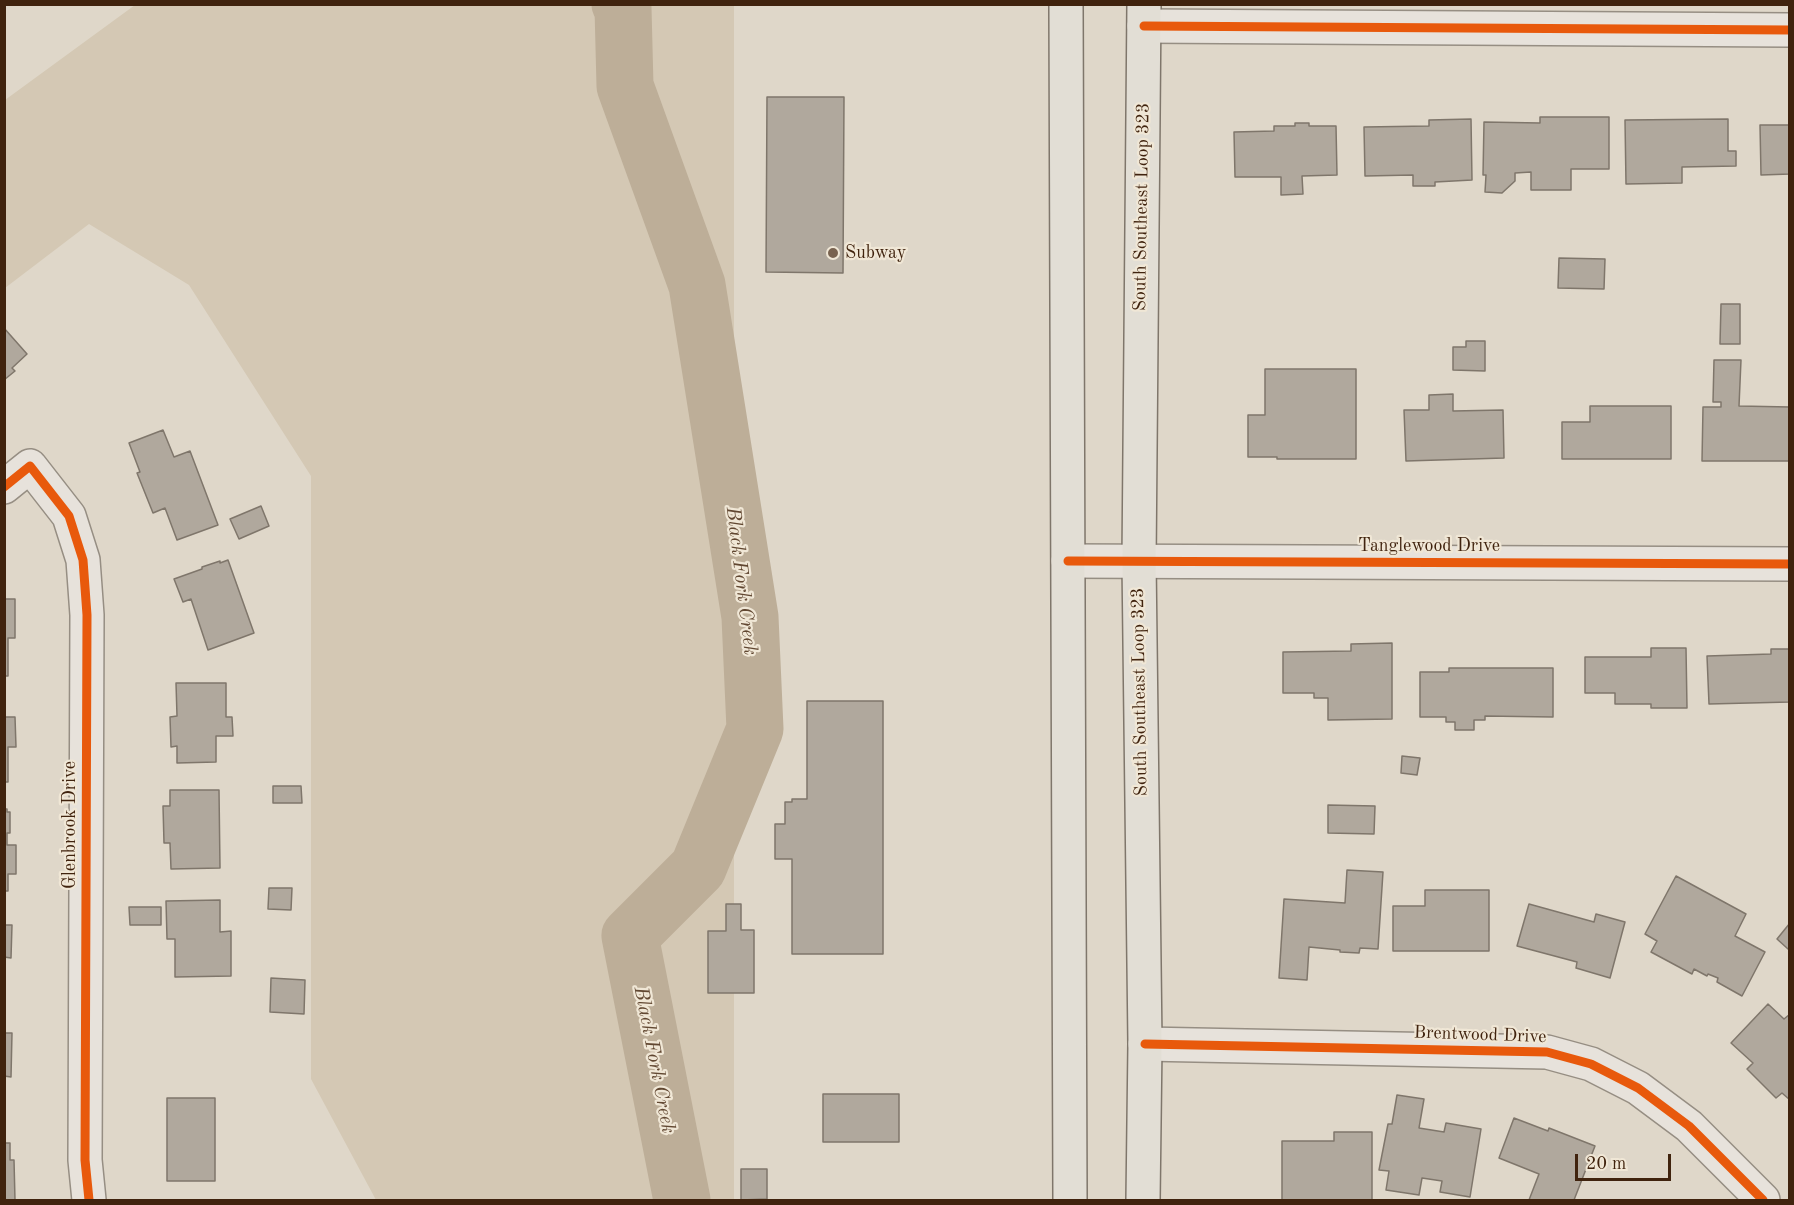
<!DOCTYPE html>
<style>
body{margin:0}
#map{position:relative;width:1794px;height:1205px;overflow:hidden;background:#dfd7c9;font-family:"Old Standard TT",serif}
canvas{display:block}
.frame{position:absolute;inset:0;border:6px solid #40230e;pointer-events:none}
.scale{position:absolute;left:1575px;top:1154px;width:96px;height:27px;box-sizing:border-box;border:3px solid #40230e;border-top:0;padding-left:8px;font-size:18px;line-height:21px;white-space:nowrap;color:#40230e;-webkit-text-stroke:4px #f0e7d6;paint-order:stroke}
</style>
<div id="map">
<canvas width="1794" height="1205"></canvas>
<div class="frame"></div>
<div class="scale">20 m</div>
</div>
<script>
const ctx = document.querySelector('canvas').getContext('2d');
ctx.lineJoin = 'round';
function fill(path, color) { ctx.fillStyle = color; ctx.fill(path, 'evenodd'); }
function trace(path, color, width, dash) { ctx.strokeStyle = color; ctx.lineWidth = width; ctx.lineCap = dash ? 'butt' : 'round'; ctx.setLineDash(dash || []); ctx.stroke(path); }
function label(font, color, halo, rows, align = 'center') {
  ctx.font = font + ' "Old Standard TT",serif'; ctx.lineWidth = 4.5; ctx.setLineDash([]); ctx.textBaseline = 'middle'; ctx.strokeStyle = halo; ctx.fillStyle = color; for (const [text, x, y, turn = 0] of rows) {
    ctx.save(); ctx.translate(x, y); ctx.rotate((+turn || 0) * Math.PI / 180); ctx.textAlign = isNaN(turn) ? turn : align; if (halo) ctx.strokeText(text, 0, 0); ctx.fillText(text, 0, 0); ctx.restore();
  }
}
fill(new Path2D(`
 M135,5H734V1200H376L311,1079V476L189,285L89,224L5,288V100Z`), '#d4c8b4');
trace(new Path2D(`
 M620,4L623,8L625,86L697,285L750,617L755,729L698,868L630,936L682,1200`), '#bdae98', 57);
const building = new Path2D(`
 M767,97H844L843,273L766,272Z
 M1540,117H1609V169H1571V190H1531V172L1515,173V181L1502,193L1485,192L1486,175H1483L1484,122L1540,123Z
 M1471,119L1472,180L1435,182V186H1413V175L1365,176L1364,127L1429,126V120Z
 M1728,119V151H1736V166L1682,167V183L1626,184L1625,120Z
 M1295,123H1309V126H1336L1337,175L1302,176L1303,194L1281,195V177H1235L1234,132L1274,131V126H1295Z
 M1760,125H1790V174L1761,175Z
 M1559,258L1605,259L1604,289L1558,288Z
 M1721,304H1740V344H1720Z
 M4,328L27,354L12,368L15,371L4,380Z
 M1466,341H1485V371L1453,370V347H1466Z
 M1714,360H1741L1739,406L1790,407V461H1702L1703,407H1721V402H1713Z
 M1265,369H1356V459H1277V457H1248V415H1265Z
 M1453,394V411L1503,410L1504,458L1406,461L1404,410H1429V395Z
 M1590,406H1671V459H1562V422H1590Z
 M163,430L174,457L190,451L218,525L177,540L165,508L153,513L137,473L140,472L129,443Z
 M261,506L269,526L239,539L230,519Z
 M228,560L254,633L208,650L191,599L183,602L174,579L202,569V567L220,561V563Z
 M4,599H15V638H8V676H4Z
 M1392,643V719L1328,720V698H1314V693H1283V652L1351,651V644Z
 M1651,648H1686L1687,708H1651V704H1615V693H1585V657H1651Z
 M1771,649H1790V702L1709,704L1707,656L1771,654Z
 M1449,668H1553V717L1485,716V720H1474V730H1455V722H1446V717H1420V672H1449Z
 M176,683H226V717H232L233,736H216V762L177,763V746L171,747L170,717L177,716Z
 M807,701H883V954H792V859H775V824H785V802H792V799H807Z
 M4,717H15L16,747H8V782H4Z
 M1402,756L1420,758L1417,775L1401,773Z
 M273,786H301L302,803H273Z
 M170,790H219L220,868L171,869L170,843H164L163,806H170Z
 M1328,805L1375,806L1374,834L1328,833Z
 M4,809H7V812H10V833H7V845H16V874H8V891H4Z
 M1347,870L1383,872L1378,949L1360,948L1359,953L1340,952V950L1309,947L1307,980L1279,978L1284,899L1345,903Z
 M1676,876L1746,914L1735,936L1765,952L1742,996L1717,982L1718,978L1708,974L1707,976L1694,969L1692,974L1651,952L1657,941L1645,934Z
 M269,888H292L291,910L268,909Z
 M1425,890H1489V951H1393V906H1425Z
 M220,900V932L231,931V976L175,977V939H167L166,901Z
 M726,904H741V930H754V993H708V931H726Z
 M1529,904L1594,922L1596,914L1625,922L1610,978L1576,968L1577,962L1517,946Z
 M129,907H161V925H130Z
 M1790,923V947L1788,949L1777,939Z
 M4,925H12L11,958L4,957Z
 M271,978L305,980L304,1014L270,1012Z
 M1768,1004L1784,1019L1790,1014V1100L1782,1093L1776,1098L1747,1069L1753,1063L1731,1043Z
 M4,1033H12L11,1077L4,1076Z
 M823,1094H899V1142H823Z
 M1397,1095L1424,1099L1419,1128L1444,1132L1446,1123L1481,1129L1470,1197L1440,1192L1442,1181L1422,1178L1419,1195L1386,1190L1389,1171L1379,1170L1388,1124H1392Z
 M167,1098H215V1181H167Z
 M1514,1118L1548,1131L1549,1128L1595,1146L1574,1200H1529L1539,1174L1499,1158Z
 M1334,1132H1372V1200H1282V1141H1334Z
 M4,1143H10V1160H14L15,1200H4Z
 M741,1169H767V1199L741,1200Z`);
fill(building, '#b0a89d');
trace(building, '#7f766b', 1.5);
const minor = new Path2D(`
 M1144,26L1790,30
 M4,487L30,466L69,516L83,560L87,615L85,1160L89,1200
 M1068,561L1790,564
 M1145,1044L1547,1052L1591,1064L1638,1088L1689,1126L1763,1200`);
const highway = new Path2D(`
 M1066,4L1070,1200
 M1143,1200L1145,1044L1139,561L1144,4`);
trace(minor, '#968e83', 36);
trace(highway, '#7f766b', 36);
trace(minor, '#e7e2db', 33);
trace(highway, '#e2ded5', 33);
trace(new Path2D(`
 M1144,26L1790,30
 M4,487L30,466L69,516L83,560L87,615L85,1160L89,1200
 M1068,561L1790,564
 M1145,1044L1547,1052L1591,1064L1638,1088L1689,1126L1763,1200`), '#e8590c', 9);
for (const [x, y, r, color] of [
 [833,253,6,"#78624f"]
]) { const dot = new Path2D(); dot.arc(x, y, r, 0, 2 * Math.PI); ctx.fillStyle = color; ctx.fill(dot); trace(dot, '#f0e7d6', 2); }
label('18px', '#40230e', '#f0e7d6', [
 ["South Southeast Loop 323",1142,207,-89],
 ["Tanglewood Drive",1429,546],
 ["South Southeast Loop 323",1140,692,-91],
 ["Glenbrook Drive",70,825,-90],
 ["Brentwood Drive",1480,1035,2]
]);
label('18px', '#40230e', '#f0e7d6', [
 ["Subway",845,253]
], 'left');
label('italic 20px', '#614731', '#f0e7d6', [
 ["Black Fork Creek",741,581,83],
 ["Black Fork Creek",654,1060,79]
]);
</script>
